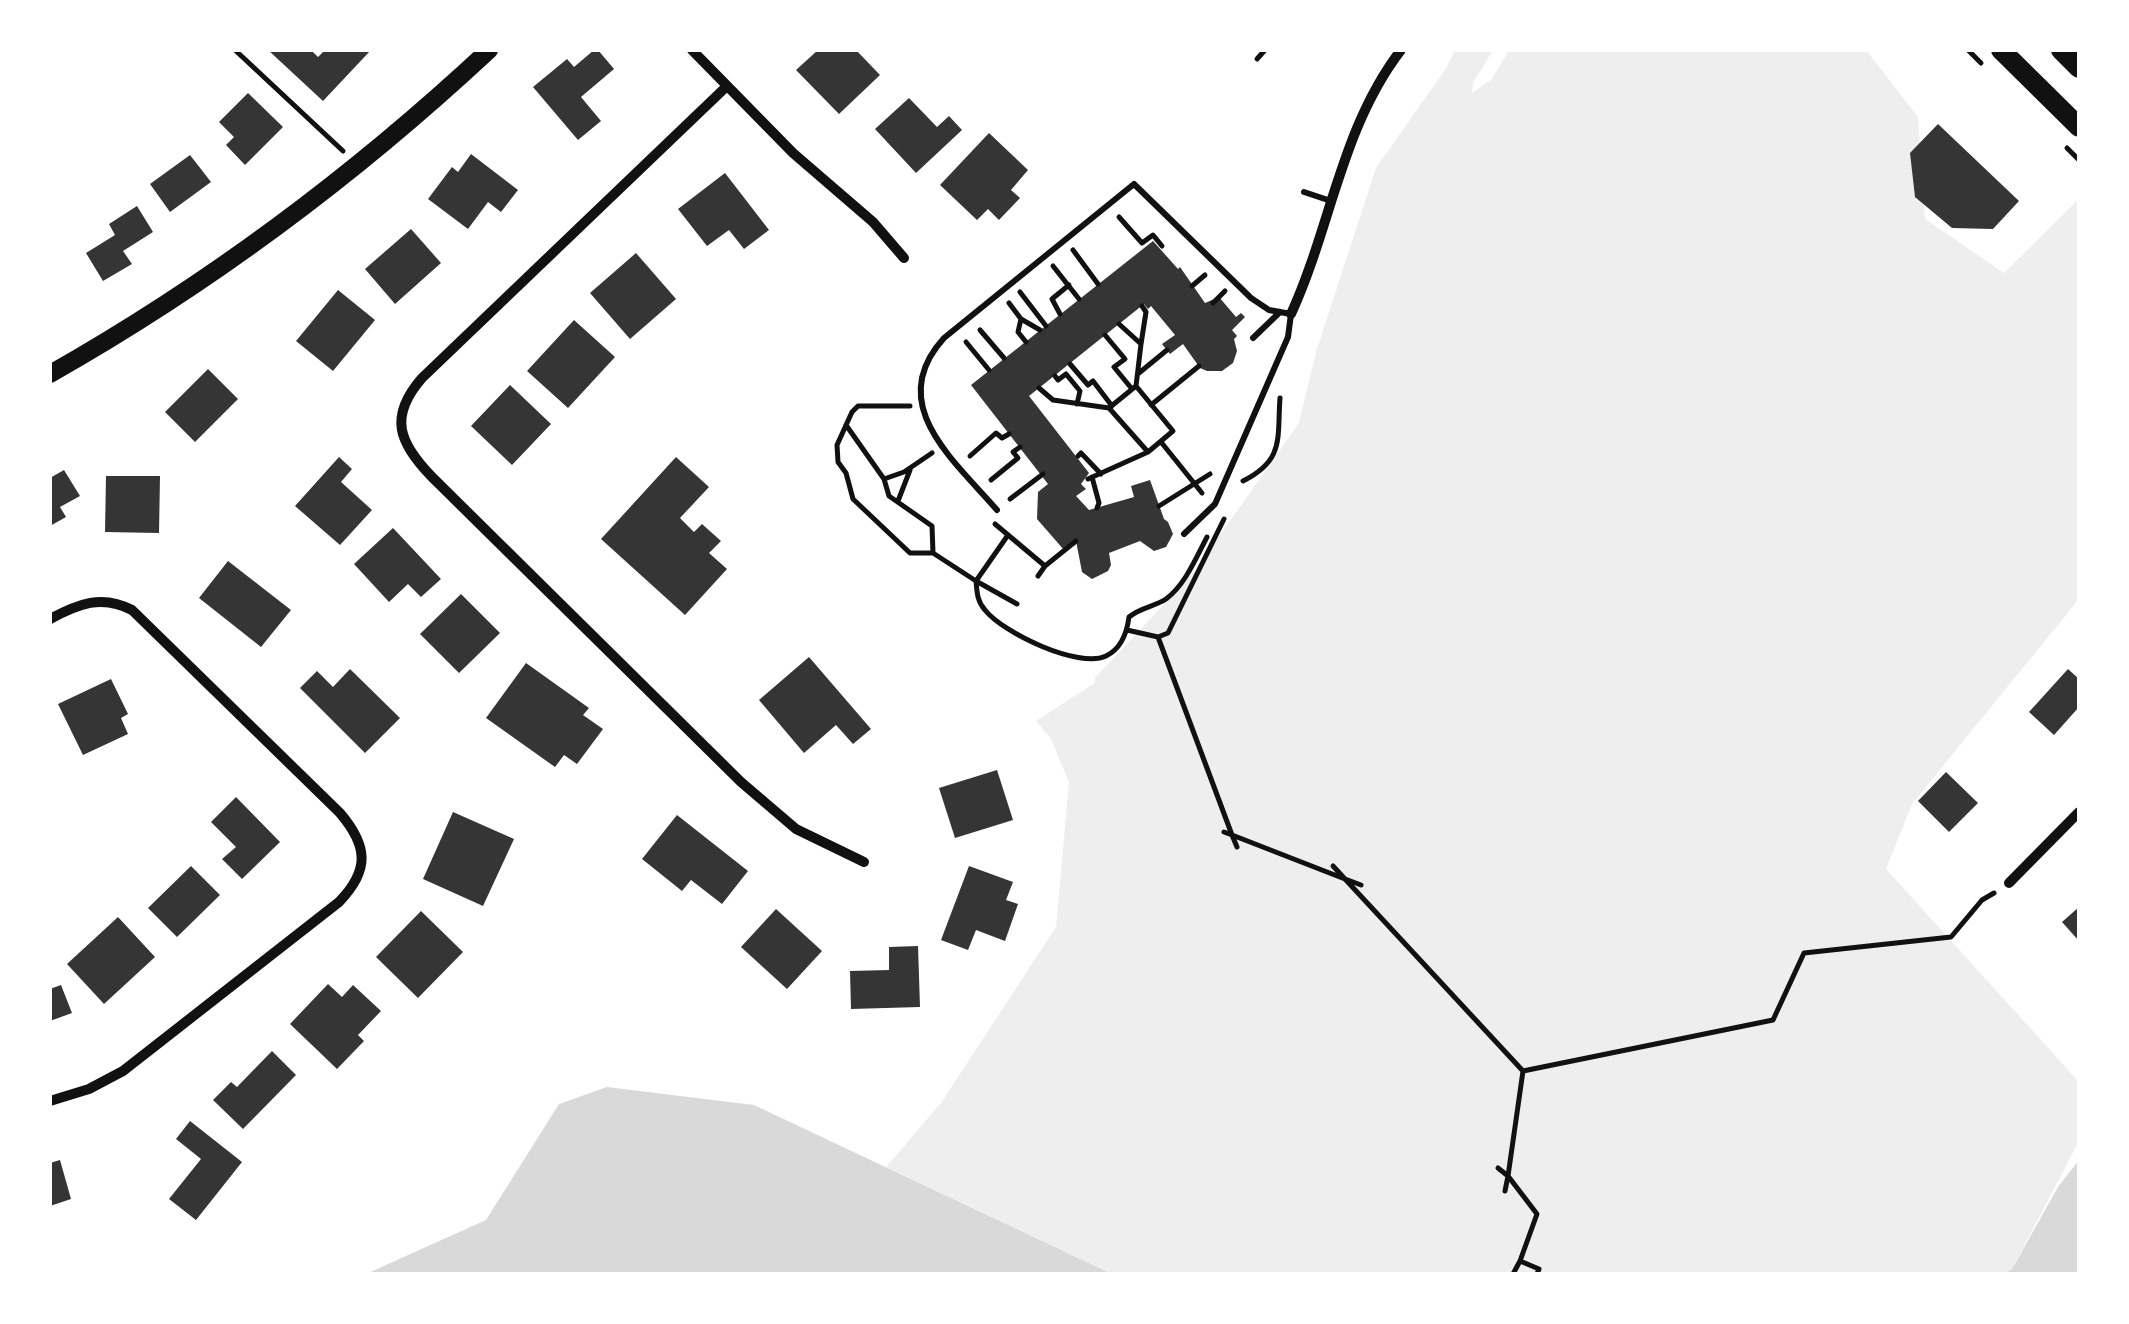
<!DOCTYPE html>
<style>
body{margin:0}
#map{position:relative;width:2129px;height:1324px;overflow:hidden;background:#fff;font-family:Mulish,sans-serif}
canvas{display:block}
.frame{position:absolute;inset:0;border:52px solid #fff;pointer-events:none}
</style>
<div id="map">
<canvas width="2129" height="1324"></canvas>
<div class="frame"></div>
</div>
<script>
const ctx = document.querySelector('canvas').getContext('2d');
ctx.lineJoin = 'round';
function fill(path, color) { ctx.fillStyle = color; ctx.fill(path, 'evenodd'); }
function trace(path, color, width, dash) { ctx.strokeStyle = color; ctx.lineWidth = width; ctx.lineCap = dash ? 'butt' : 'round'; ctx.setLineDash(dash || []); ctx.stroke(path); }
fill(new Path2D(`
 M1455,50H1493L1473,83L1472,93L1492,79L1509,50H1866L1918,117L1925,219L2004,273L2079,199V599L1912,804L1886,869L2079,1082V1141L2012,1269L2004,1274H1112L886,1167L941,1103L1056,927L1069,782L1051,739L1036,721L1095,683V678L1194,572L1299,423L1316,352L1376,168L1447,67Z`), '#eee');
fill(new Path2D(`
 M607,1087L754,1105L1112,1274H366L486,1220L559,1104Z
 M2079,1160V1274H2004L2012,1269L2058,1187Z`), '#d9d9d9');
fill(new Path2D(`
 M268,50H311L318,57L325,50H371L323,101Z
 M594,50H598L614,69L581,97L601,121L578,140L533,87L567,59L574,67Z
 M818,50H856L880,75L839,114L796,70Z
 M248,93L283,127L245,165L226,145L234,137L219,122Z
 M909,98L937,127L949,116L962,130L916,173L875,129Z
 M1938,124L2019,201L1993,229L1952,228L1915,197L1910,153Z
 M989,133L1028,170L1011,190L1020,198L999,220L988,209L977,220L940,185Z
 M471,154L518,190L501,212L488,202L468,229L428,199L452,167L458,172Z
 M190,155L211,182L170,212L150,184Z
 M725,173L769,230L744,249L729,230L707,246L678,209Z
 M137,206L153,232L123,251L132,264L103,281L86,253L115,235L109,224Z
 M411,229L441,263L395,304L365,269Z
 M1153,241L1178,269L1180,267L1205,303L1219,297L1236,317L1241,313L1245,317L1232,330L1237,336L1234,339L1237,351L1233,363L1222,371H1207L1200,368L1183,344L1170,354L1162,344L1175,335L1151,306L1148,309L1144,304L1029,396L1089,473L1081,484L1086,489L1076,496L1089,510L1134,497L1131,486L1150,480L1164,519L1168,522L1173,534L1166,547L1154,551L1140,541L1109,553L1111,565L1108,571L1092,579L1082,572L1076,541L1064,550L1037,519L1038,492L1048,484L971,385Z
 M636,253L676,299L630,339L590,293Z
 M338,290L375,320L333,371L296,341Z
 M574,320L615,357L568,408L527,371Z
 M208,369L238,399L195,442L165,412Z
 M510,385L551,424L512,465L471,426Z
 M339,457L352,469L341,482L372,510L340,545L295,506Z
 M676,457L709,487L680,518L694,532L702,524L721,541L709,553L727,569L685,615L601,539Z
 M64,470L80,496L60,507L66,517L50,526V478Z
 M106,476H160L159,533L105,532Z
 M393,528L441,579L421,597L408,584L389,602L354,564Z
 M228,561L291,610L261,647L199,598Z
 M461,594L500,633L459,673L420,634Z
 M809,657L871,729L853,744L836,725L804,753L759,700Z
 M526,663L589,708L583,715L603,729L577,764L564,755L555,767L486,718Z
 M350,669L400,718L365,753L300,688L317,671L333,687Z
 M2068,669L2079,679V707L2054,735L2029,712Z
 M111,679L128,714L121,718L128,734L83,755L58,704Z
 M997,770L1013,820L955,838L939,788Z
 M1946,772L1978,803L1949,832L1918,801Z
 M236,797L280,842L242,879L222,859L236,847L211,822Z
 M453,812L514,839L483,906L423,879Z
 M677,815L748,871L722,904L691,880L682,891L642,859Z
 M191,866L220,895L177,937L148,908Z
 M969,866L1013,882L1006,900L1018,904L1005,941L976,930L968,950L941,940Z
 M2079,907V941L2062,922Z
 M776,909L822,951L787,989L741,947Z
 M421,911L463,952L418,998L376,957Z
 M118,917L155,957L104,1004L67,964Z
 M918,946L920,1007L851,1009L850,971L889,970V947Z
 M328,984L342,997L353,985L381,1011L358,1035L364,1041L337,1069L290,1024Z
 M61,985L72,1013L50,1021V989Z
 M272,1051L296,1075L243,1129L213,1100L231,1082L237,1087Z
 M190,1121L242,1162L196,1220L169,1199L201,1159L176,1139Z
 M60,1160L71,1199L50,1206V1163Z`), '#353535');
trace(new Path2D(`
 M235,50L343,151
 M1968,50L1981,63
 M1257,59L1265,50
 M2067,148L2079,160
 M1119,217L1142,243L1153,235L1162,246
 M1073,250L1098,284
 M1053,266L1079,299
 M1192,286L1205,275
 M1020,292L1046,326
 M1009,303L1021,319L1040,330
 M1213,303L1225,291
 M1060,314L1052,299L1069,285
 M1021,319L1018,332L1026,342
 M1119,324L1141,344L1136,386
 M980,330L1004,358
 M1105,335L1125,359L1114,367L1132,389
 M966,342L989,370
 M1141,344L1146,312L1142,306
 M1070,364L1088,385L1093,381L1112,406
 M1139,373L1167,350
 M1055,376L1058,380L1066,374L1080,391L1077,404
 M1136,386L1173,431L1148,452L1109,408Z
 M1039,388L1053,400L1109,408
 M1151,405L1199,366
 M910,406H858L852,412L837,445L838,462L846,473L853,499L910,553H933
 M846,425L884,479
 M1161,442L1202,493
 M932,453L904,472L884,479L889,496L932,526L933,553L976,581C977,592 977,601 985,610C1003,633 1079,669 1106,656C1121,649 1127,632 1129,617C1141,607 1154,607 1166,599C1185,585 1196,558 1207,537
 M970,456L996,433L1002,438L1009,434
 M1078,456L1081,453L1101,474
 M1092,477L1099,503L1097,508
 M1088,479L1148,452
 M991,480L1018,458L1013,452L1020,447
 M1243,481C1285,460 1277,438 1280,398
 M1010,499L1043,474
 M898,501L910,470
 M1159,506L1210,474
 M995,524L1045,566L1076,541
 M1008,535L976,581L1017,604
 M1038,576L1045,566
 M1127,630L1158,637
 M1158,637L1232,835L1345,879L1523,1071L1773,1020L1804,953L1951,937L1982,900L1994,893
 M1158,637L1168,633L1224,519
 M1224,832L1232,835L1237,847
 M1333,866L1345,879L1361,885
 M1523,1071L1508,1176L1537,1214L1520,1261L1539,1269L1537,1274
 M1498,1168L1508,1176L1505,1191
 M1513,1274L1520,1261`), '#111', 5);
trace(new Path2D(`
 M1304,192L1331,201
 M1253,338L1280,312
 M997,510C953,459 884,404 944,338L1134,184L1251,298L1269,310L1291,314L1288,337L1215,504L1184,534`), '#111', 6);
trace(new Path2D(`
 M692,50L793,153L873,222L904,258
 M727,86L422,378C388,417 399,443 432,477L741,782L796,829L864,862
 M1291,314C1331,227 1341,128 1401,50
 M50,619C78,604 102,594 132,610L340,813C368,846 370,870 339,902L123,1071L89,1089L50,1101
 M2009,883L2079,812`), '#111', 10);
trace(new Path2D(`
 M50,374C209,284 356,174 489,50`), '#111', 18);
trace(new Path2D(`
 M2001,50L2079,127
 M2061,50L2079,68`), '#111', 20);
</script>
